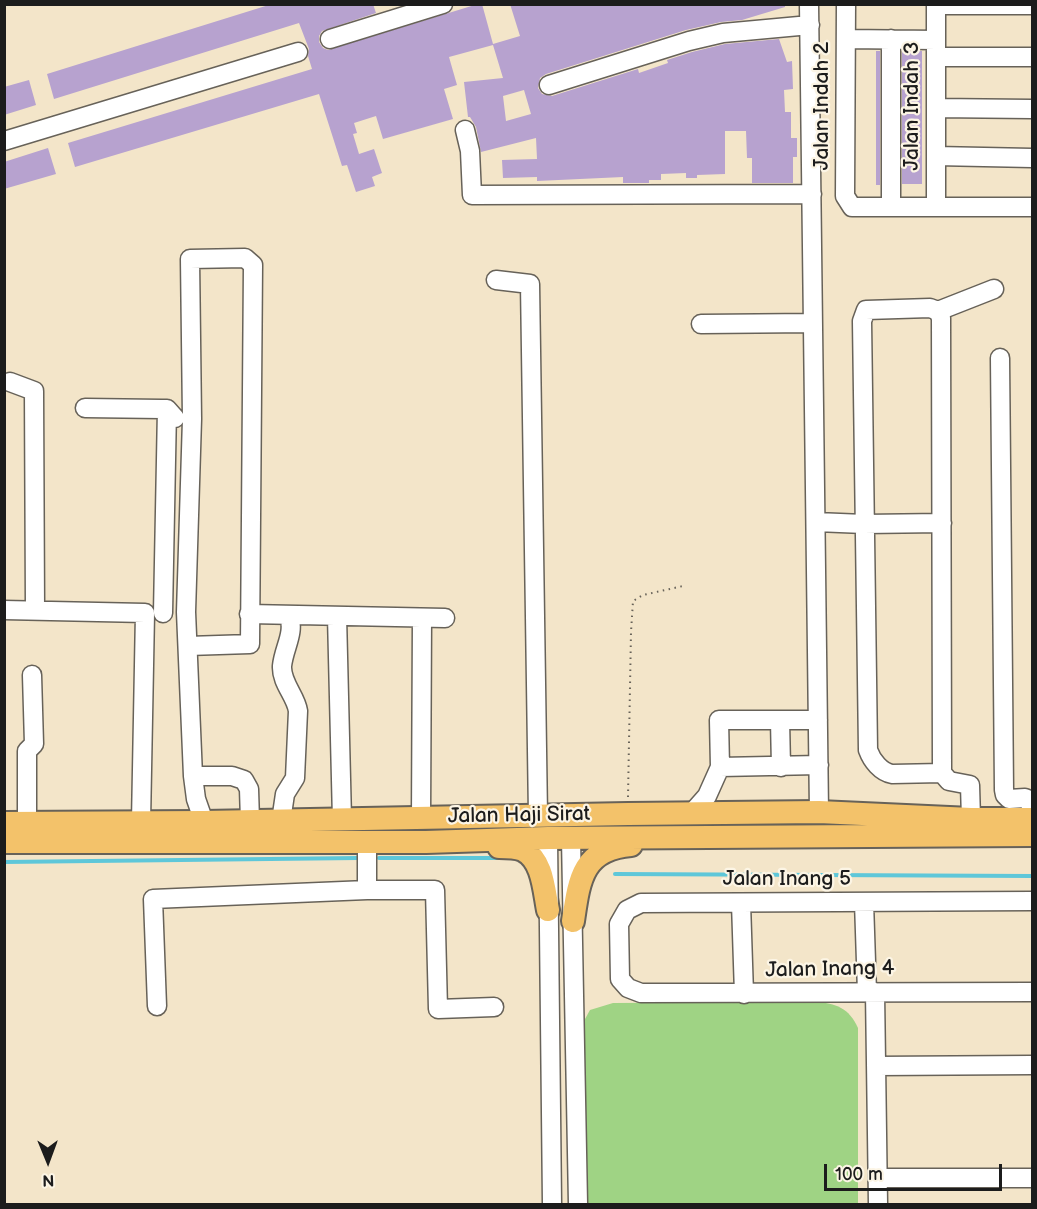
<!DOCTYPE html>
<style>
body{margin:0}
#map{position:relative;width:1037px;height:1209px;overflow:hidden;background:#f3e5c9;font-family:"Balsamiq Sans",sans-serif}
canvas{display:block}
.frame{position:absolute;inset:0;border:6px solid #1c1c1c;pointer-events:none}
.north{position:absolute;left:18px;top:1131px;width:60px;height:60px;-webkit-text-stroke:4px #fcf5e5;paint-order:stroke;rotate:179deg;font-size:16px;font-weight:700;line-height:24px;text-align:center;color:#1c1c1c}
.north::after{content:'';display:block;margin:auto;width:21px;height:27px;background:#1c1c1c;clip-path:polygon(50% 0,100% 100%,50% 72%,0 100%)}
.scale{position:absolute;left:824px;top:1164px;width:178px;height:27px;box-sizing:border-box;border:3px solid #1c1c1c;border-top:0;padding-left:8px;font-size:18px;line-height:21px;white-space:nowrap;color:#1c1c1c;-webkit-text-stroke:4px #fcf5e5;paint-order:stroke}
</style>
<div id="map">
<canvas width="1037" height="1209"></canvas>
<div class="frame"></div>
<div class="north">N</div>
<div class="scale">100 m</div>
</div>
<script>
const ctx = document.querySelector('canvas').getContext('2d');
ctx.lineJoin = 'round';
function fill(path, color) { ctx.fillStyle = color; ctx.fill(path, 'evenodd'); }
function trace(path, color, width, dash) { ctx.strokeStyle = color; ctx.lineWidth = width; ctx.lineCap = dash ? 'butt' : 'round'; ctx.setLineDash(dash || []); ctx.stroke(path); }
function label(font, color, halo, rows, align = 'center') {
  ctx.font = font + ' "Balsamiq Sans",sans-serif'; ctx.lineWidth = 4.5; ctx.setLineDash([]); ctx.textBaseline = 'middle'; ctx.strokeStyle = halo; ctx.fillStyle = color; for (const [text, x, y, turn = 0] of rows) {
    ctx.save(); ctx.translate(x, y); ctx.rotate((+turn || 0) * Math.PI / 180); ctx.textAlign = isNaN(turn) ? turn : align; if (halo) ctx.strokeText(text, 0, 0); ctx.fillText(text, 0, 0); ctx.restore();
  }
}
fill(new Path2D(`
 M815,1002C836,1003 849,1008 858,1028V1204H584L580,1028L590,1010L613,1003Z`), '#9fd384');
trace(new Path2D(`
 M379,858H501
 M4,862L358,858
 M615,874L1032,876`), '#5ec7d9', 4);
fill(new Path2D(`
 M272,4H373L376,13L322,31L319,36V42L323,48L328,50L478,4H482L493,44L520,36L510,4H785V7L742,20L721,22L686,30L546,74L540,78L538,88L542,94L552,96L638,69L639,73L668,63L667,60L692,52L725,44L779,39L787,62L792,61L793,89L784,90L785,112H791V138H797V157H793V183H752V158H747L746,131H725V174L697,175V178H686V173L661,174V180H649V183H623V177L537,181V177L503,178L502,160L537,159L536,138L481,152L476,127L470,117H468L464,82L503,78L493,45L449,57L457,85L444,89L453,119L383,139L376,116L354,123L357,133L353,134L359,154L374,149L382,173L372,177L375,186L356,192L347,165L342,166L319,94L75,167L68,143L312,69L308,56L309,49L299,23L54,99L47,74ZM524,90L531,114L506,121L503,96Z
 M876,51H880V185H876Z
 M902,51H922V184H902Z
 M29,80L36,105L4,115V87Z
 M48,148L56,174L4,189V162Z`), '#b7a2cf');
const minor = new Path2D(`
 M809,4L819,812
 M846,4L845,196L852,207H1032
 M936,4V207
 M936,5H1032
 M330,39L443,4
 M846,39L936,40
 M891,39V207
 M936,57H1032
 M549,85L689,41L723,33L810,25
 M936,108L1032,109
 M465,130L470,151L472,195L812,194
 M4,141L298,52
 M936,156L1032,158
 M496,280L530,284L538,816
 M938,311L941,318L942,773L949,781L970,785L971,819
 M701,324L813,323
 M1000,358L1004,790L1005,795L1009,799L1025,798L1030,800L1032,818
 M10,382L34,391L35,610
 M85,408L162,409H167L175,418
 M816,522L864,524L942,523
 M4,610L145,613L141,822
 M163,613L167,409
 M249,614L445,618
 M337,616L342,820
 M188,646L250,644L253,265L245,258L190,259L192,419L186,612L193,776L196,799L204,822
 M780,720H818
 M720,767L819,765
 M942,773L892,774C881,772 872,761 868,750L862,321L866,310L930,308L938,311L994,289
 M193,776H232L244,780L249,789L250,821
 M692,813L707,796L720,767L719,720H780L781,767
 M421,818L422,618
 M281,821L285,794L295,778L298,711C296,696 281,683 282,666C284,647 295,634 289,615
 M27,824V751L34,744L32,675
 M548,838L552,1204
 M571,838L578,1204
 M367,842V890
 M1032,901L641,903L627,910L619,924L620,979L628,988L641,993L1032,992
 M864,902L867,992
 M741,903L744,994
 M875,992L878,1204
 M157,1006L153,899L367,890H435L438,1009L494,1007
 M876,1066L1032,1065
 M878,1178H1032`);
const major = new Path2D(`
 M4,823L204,822L628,814L819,812L971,819H1032
 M4,842H426L548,838L1032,835
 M499,847C506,847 516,847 523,850C543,860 544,890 548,910
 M573,921C579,880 582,849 631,845`);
trace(minor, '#676259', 21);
trace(major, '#676259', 26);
trace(new Path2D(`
 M628,797L631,632L633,601L643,595L683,586`), '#676259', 2, [1.5, 4.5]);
trace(minor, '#fff', 18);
trace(major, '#f3c26a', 22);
label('21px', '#1c1c1c', '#fcf5e5', [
 ["Jalan Indah 2",823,106,-90],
 ["Jalan Indah 3",913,106,-90],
 ["Jalan Haji Sirat",519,816,-1],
 ["Jalan Inang 5",787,880],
 ["Jalan Inang 4",830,970,-1]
]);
</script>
